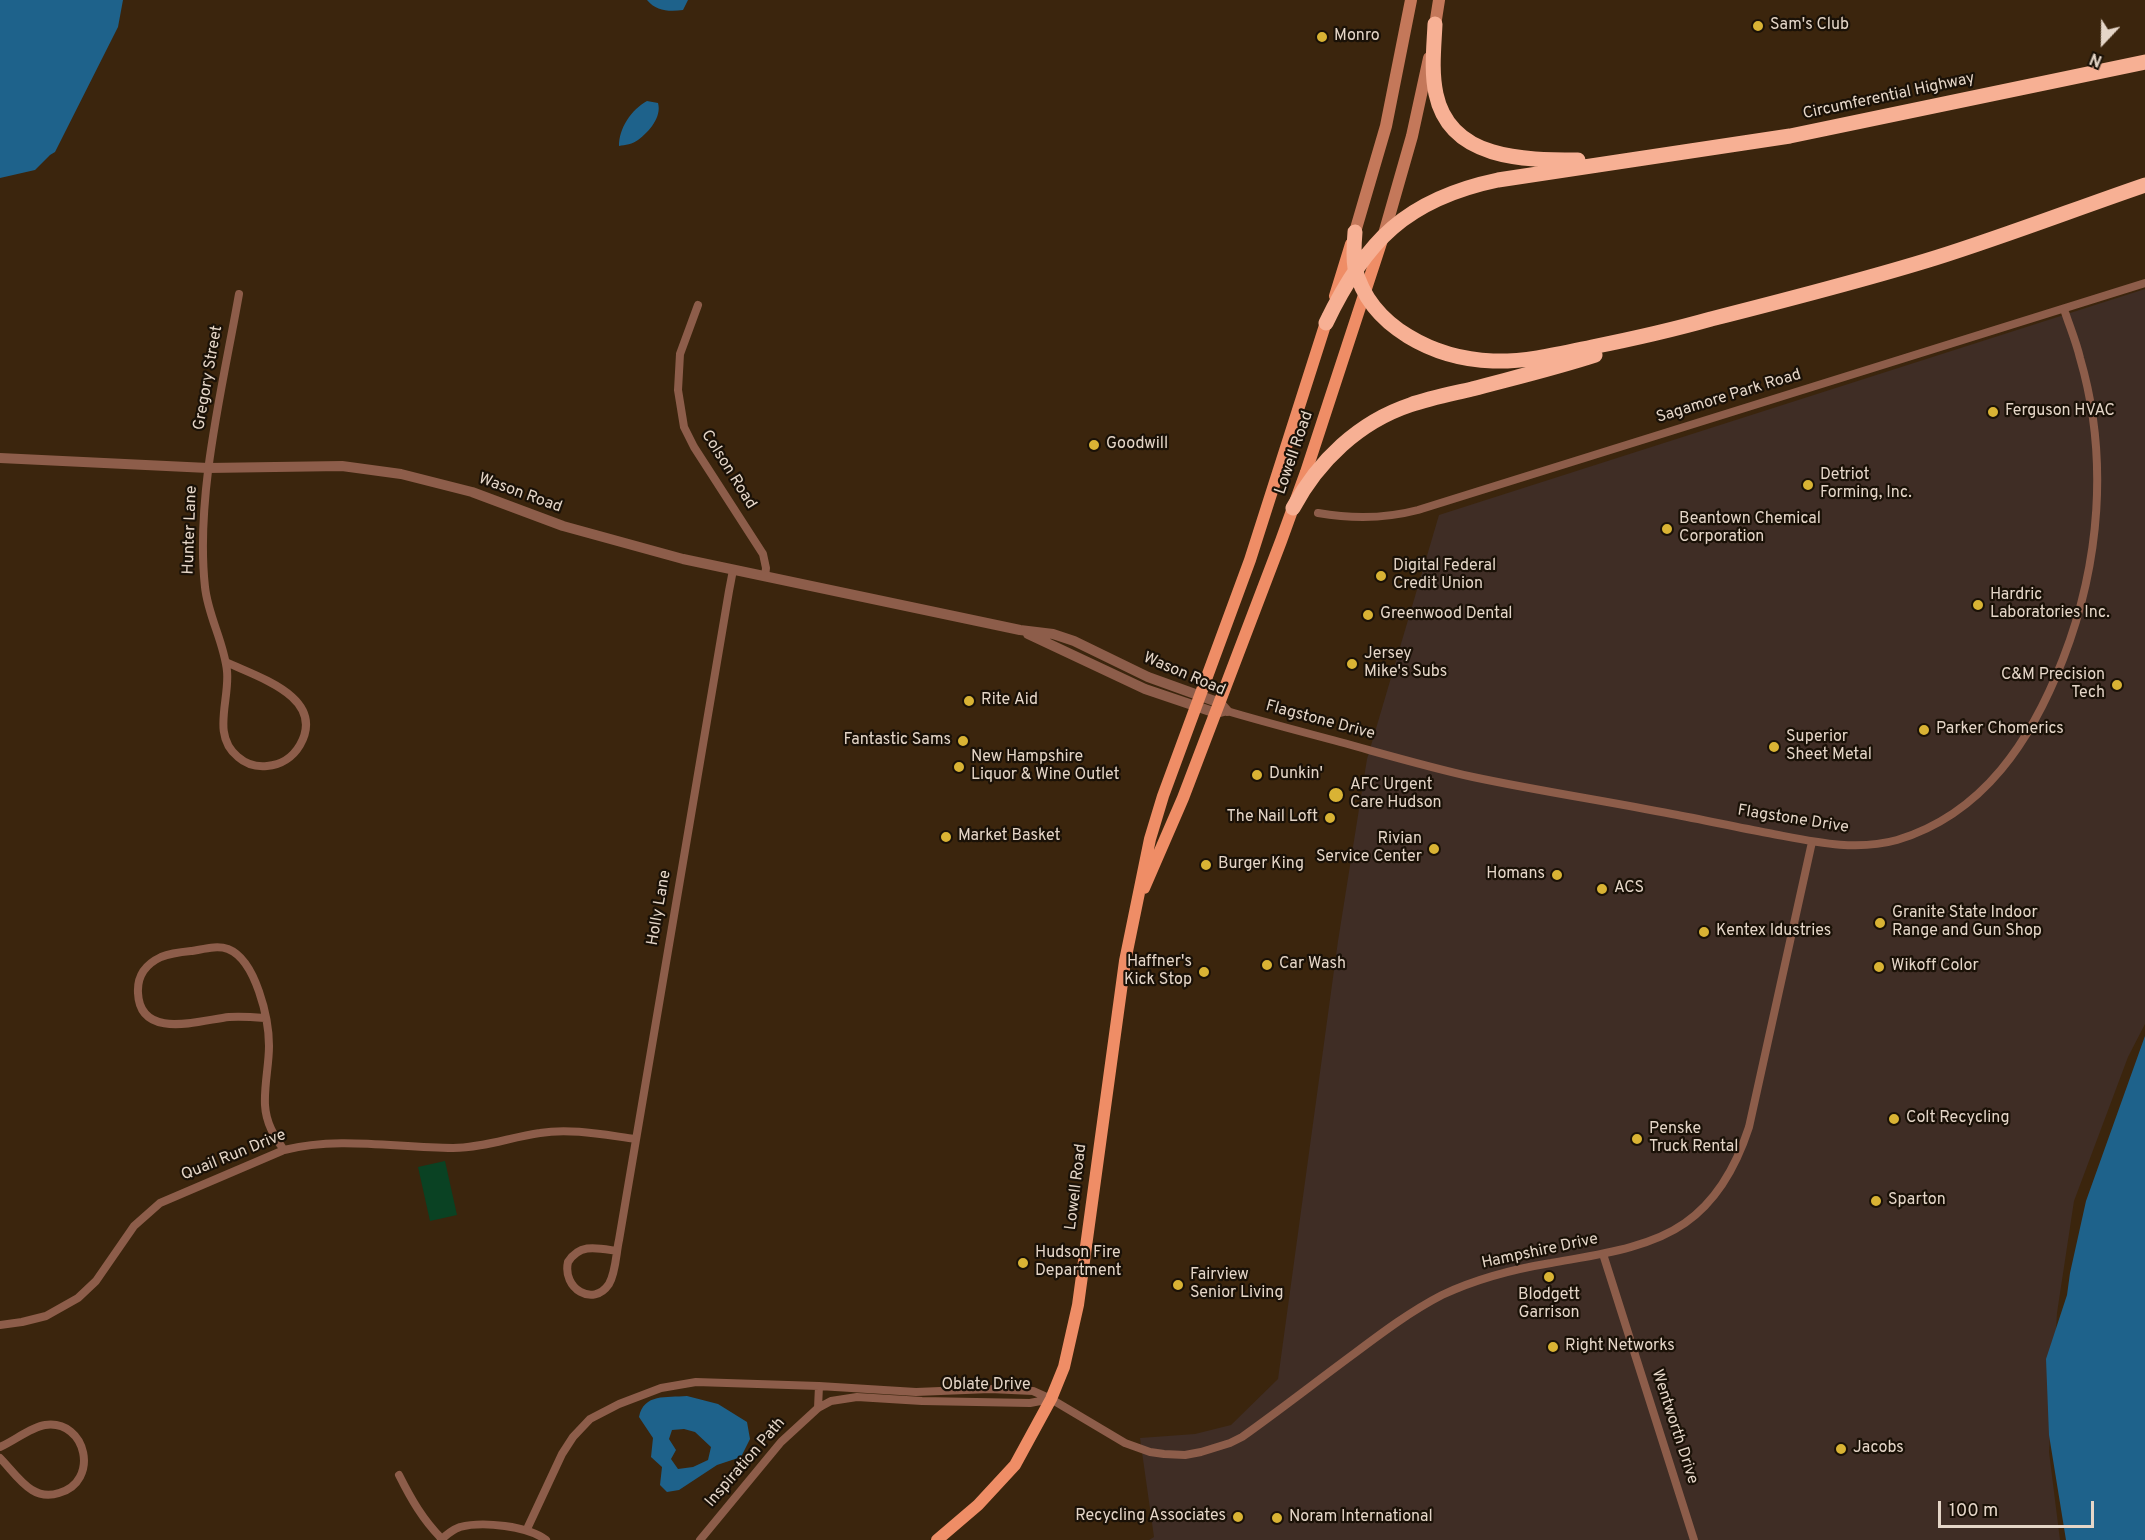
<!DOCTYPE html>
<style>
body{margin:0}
#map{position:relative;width:2145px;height:1540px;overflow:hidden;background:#3b250d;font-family:Overpass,sans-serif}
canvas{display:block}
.north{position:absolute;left:2073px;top:12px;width:60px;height:60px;-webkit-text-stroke:4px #1a1107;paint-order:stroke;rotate:202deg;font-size:16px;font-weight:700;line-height:24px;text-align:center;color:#e5d6c8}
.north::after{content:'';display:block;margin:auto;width:21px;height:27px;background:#e5d6c8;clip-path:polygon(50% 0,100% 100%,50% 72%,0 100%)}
.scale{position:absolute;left:1938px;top:1501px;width:156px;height:27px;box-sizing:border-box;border:3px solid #e5d6c8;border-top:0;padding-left:8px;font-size:18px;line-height:21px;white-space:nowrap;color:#e5d6c8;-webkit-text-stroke:4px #1a1107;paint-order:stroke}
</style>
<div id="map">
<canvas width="2145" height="1540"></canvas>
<div class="north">N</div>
<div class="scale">100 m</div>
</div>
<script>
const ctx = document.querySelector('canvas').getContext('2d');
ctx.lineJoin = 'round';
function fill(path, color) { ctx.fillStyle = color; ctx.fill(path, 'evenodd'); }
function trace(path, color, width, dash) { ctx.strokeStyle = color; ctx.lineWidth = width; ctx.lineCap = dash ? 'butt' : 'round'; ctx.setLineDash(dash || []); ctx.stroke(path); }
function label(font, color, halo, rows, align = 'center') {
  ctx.font = font + ' Overpass,sans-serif'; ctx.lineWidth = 4.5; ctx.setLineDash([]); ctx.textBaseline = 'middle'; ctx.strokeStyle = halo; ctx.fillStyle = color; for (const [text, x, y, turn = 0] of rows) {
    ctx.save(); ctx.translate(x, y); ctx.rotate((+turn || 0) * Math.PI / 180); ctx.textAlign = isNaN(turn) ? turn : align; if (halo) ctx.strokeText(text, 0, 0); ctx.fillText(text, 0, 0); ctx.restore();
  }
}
fill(new Path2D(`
 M2145,289V1024L2128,1057L2074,1201L2057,1313L2049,1452L2060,1540H1149L1154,1537L1140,1438L1195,1434L1231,1425L1278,1379L1338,941L1367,759L1439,515Z`), '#3f2d25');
fill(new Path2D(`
 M445,1161L457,1215L430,1221L418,1167Z`), '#0a4223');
fill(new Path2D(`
 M0,0H123L118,27L55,152L50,155L35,170L0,178Z
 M647,0H688L683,10C669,12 656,11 647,0Z
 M647,101L658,103C662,117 649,132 638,140C633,144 625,145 619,146C619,128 631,110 647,101Z
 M2145,1036V1540H2066L2049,1435L2046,1359L2067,1295L2070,1273L2086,1201Z
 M687,1396L718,1404L747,1422L750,1439L741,1457L717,1465L679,1490L667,1492L660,1485L662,1467L651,1457L653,1438L639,1417C644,1393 666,1398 687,1396ZM684,1429L695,1432L711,1447L708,1460L693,1467L678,1469L671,1459L676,1450L669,1439L672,1430Z`), '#1e628b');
trace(new Path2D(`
 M698,305L680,354L678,390L684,427L694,447L763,554L766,568L765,577
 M1318,513C1353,519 1384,519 1418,510L2145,283
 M226,662C257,677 327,697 300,745C293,757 281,765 267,766C257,767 246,764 238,757C211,735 230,700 227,671C224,642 208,616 205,587C195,496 223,385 239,294
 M1227,711C1264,722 1303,732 1340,742C1384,754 1428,767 1473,777C1539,791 1606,801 1672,814C1704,820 1736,827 1768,833C1811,841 1854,852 1897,840C1984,814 2032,739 2063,659C2100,564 2109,457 2080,358C2076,341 2069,325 2064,309
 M265,1018C253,1017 241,1016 229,1017C201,1020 140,1041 138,993C137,976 146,964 161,957C171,953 182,952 192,951C204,949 217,945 228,949C256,960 269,1019 269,1046C269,1065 264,1085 265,1105C266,1123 274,1136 284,1150
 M617,1251C597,1248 580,1243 568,1262C562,1288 593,1308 609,1284C616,1272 616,1253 619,1240C656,1024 692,807 729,591L733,570
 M1603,1254L1694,1540
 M0,1325L22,1322L46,1316L78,1298L96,1281L134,1226L160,1203L284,1150C340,1136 396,1148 453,1148C483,1148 511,1137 540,1133C571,1128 605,1135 636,1139
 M818,1408L819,1386
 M0,1447C14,1441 31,1427 45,1425C87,1419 100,1482 59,1493C50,1496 40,1495 32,1490C20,1483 10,1468 0,1458
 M399,1475C411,1499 423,1520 442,1539
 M527,1529L562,1454L573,1437L590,1419L619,1404L661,1388L696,1382L819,1386L916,1392L990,1389L1033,1391L1051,1399L1125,1443L1150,1452L1164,1454L1185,1455L1201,1452L1230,1443L1242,1437C1280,1410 1317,1381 1355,1353C1383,1332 1411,1311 1442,1295C1476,1279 1514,1269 1551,1263C1594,1255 1648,1249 1685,1223C1718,1200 1737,1164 1749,1127L1812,842
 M441,1540C447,1534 452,1530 460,1527C483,1521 528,1526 546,1540
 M700,1540L781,1442L818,1408L831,1401L857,1397L922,1401L1030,1403L1051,1399`), '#8d5d4a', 8);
trace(new Path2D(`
 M0,458L208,468L342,466L401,474L472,492L563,526L683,559L1020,630L1053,634L1074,641L1148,677L1220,703L1227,711
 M1028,634L1145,689L1216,713L1224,711`), '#8d5d4a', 10);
trace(new Path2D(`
 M1434,32L1439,0
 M1355,232L1386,126L1411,0
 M1384,234L1412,136L1429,58`), '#c4785a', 12);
trace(new Path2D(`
 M1335,296L1351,244
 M1144,888L1183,798L1281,541L1306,472L1382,240
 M937,1540L978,1505L1015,1465L1051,1399L1064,1367L1078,1305L1125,961L1150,839L1163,796L1250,560L1328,316`), '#ef8d66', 12);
trace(new Path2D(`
 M1435,24C1434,47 1431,71 1436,94C1450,160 1524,160 1578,160
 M1355,232C1354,244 1353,256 1355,268C1370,328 1436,359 1493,361C1526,362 1559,354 1592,347C1632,339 1672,330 1711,319C1786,300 1861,281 1935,258C2005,236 2075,209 2145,185
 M1326,323C1365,241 1407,199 1498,180L1790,136L2145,62
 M1293,508C1318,461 1359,422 1410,405C1430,398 1451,394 1472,389C1513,378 1555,368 1595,355`), '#f7b094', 15);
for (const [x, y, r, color] of [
 [1758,26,6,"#d9b334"],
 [1322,37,6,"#d9b334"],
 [1993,412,6,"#d9b334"],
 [1094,445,6,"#d9b334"],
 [1808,485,6,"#d9b334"],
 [1667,529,6,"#d9b334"],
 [1381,576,6,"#d9b334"],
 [1978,605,6,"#d9b334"],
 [1368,615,6,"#d9b334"],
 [1352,664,6,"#d9b334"],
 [2117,685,6,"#d9b334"],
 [969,701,6,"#d9b334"],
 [1924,730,6,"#d9b334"],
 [963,741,6,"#d9b334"],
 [1774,747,6,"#d9b334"],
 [959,767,6,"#d9b334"],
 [1257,775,6,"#d9b334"],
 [1336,795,8,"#d9b334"],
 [1330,818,6,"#d9b334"],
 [946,837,6,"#d9b334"],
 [1434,849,6,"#d9b334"],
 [1206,865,6,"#d9b334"],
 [1557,875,6,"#d9b334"],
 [1602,889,6,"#d9b334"],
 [1880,923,6,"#d9b334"],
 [1704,932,6,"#d9b334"],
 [1267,965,6,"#d9b334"],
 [1879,967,6,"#d9b334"],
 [1204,972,6,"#d9b334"],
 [1894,1119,6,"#d9b334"],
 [1637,1139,6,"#d9b334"],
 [1876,1201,6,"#d9b334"],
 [1023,1263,6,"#d9b334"],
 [1549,1277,6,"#d9b334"],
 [1178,1285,6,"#d9b334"],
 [1553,1347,6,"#d9b334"],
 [1841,1449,6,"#d9b334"],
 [1238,1517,6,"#d9b334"],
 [1277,1518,6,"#d9b334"]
]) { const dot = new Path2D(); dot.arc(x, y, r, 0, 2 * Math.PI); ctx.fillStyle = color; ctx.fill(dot); trace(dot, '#1a1107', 2); }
label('16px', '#e5d6c8', '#1a1107', [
 ["Sam's Club",1770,26],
 ["Monro",1334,37],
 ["Ferguson HVAC",2005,412],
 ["Goodwill",1106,445],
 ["Detriot",1820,476],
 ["Forming, Inc.",1820,494],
 ["Beantown Chemical",1679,520],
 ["Corporation",1679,538],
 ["Digital Federal",1393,567],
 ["Credit Union",1393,585],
 ["Hardric",1990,596],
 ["Laboratories Inc.",1990,614],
 ["Greenwood Dental",1380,615],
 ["Jersey",1364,655],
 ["Mike's Subs",1364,673],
 ["C&M Precision",2105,676,"right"],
 ["Tech",2105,694,"right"],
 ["Rite Aid",981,701],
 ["Parker Chomerics",1936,730],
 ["Superior",1786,738],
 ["Sheet Metal",1786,756],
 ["Fantastic Sams",951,741,"right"],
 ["New Hampshire",971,758],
 ["Liquor & Wine Outlet",971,776],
 ["Dunkin'",1269,775],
 ["AFC Urgent",1350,786],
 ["Care Hudson",1350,804],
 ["The Nail Loft",1318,818,"right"],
 ["Market Basket",958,837],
 ["Rivian",1422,840,"right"],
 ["Service Center",1422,858,"right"],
 ["Burger King",1218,865],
 ["Homans",1545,875,"right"],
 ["ACS",1614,889],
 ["Granite State Indoor",1892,914],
 ["Range and Gun Shop",1892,932],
 ["Kentex Idustries",1716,932],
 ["Haffner's",1192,963,"right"],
 ["Kick Stop",1192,981,"right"],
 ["Car Wash",1279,965],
 ["Wikoff Color",1891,967],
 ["Colt Recycling",1906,1119],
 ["Penske",1649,1130],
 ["Truck Rental",1649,1148],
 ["Sparton",1888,1201],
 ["Hudson Fire",1035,1254],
 ["Department",1035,1272],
 ["Fairview",1190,1276],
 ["Senior Living",1190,1294],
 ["Blodgett",1549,1296,"center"],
 ["Garrison",1549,1314,"center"],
 ["Right Networks",1565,1347],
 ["Jacobs",1853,1449],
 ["Recycling Associates",1226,1517,"right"],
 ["Noram International",1289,1518]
], 'left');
label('16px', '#e5d6c8', '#1a1107', [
 ["Circumferential Highway",1889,97,-12],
 ["Gregory Street",209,378,-80],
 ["Sagamore Park Road",1729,397,-17],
 ["Lowell Road",1295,453,-71],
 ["Colson Road",728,470,58],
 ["Wason Road",520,494,20],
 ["Hunter Lane",191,530,-88],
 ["Wason Road",1184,675,23],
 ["Flagstone Drive",1320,721,15],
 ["Flagstone Drive",1793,820,9],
 ["Holly Lane",660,908,-80],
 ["Quail Run Drive",234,1156,-22],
 ["Lowell Road",1077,1187,-83],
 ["Hampshire Drive",1540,1252,-12],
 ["Oblate Drive",986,1386],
 ["Wentworth Drive",1674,1427,72],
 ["Inspiration Path",746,1463,-49]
]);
</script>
